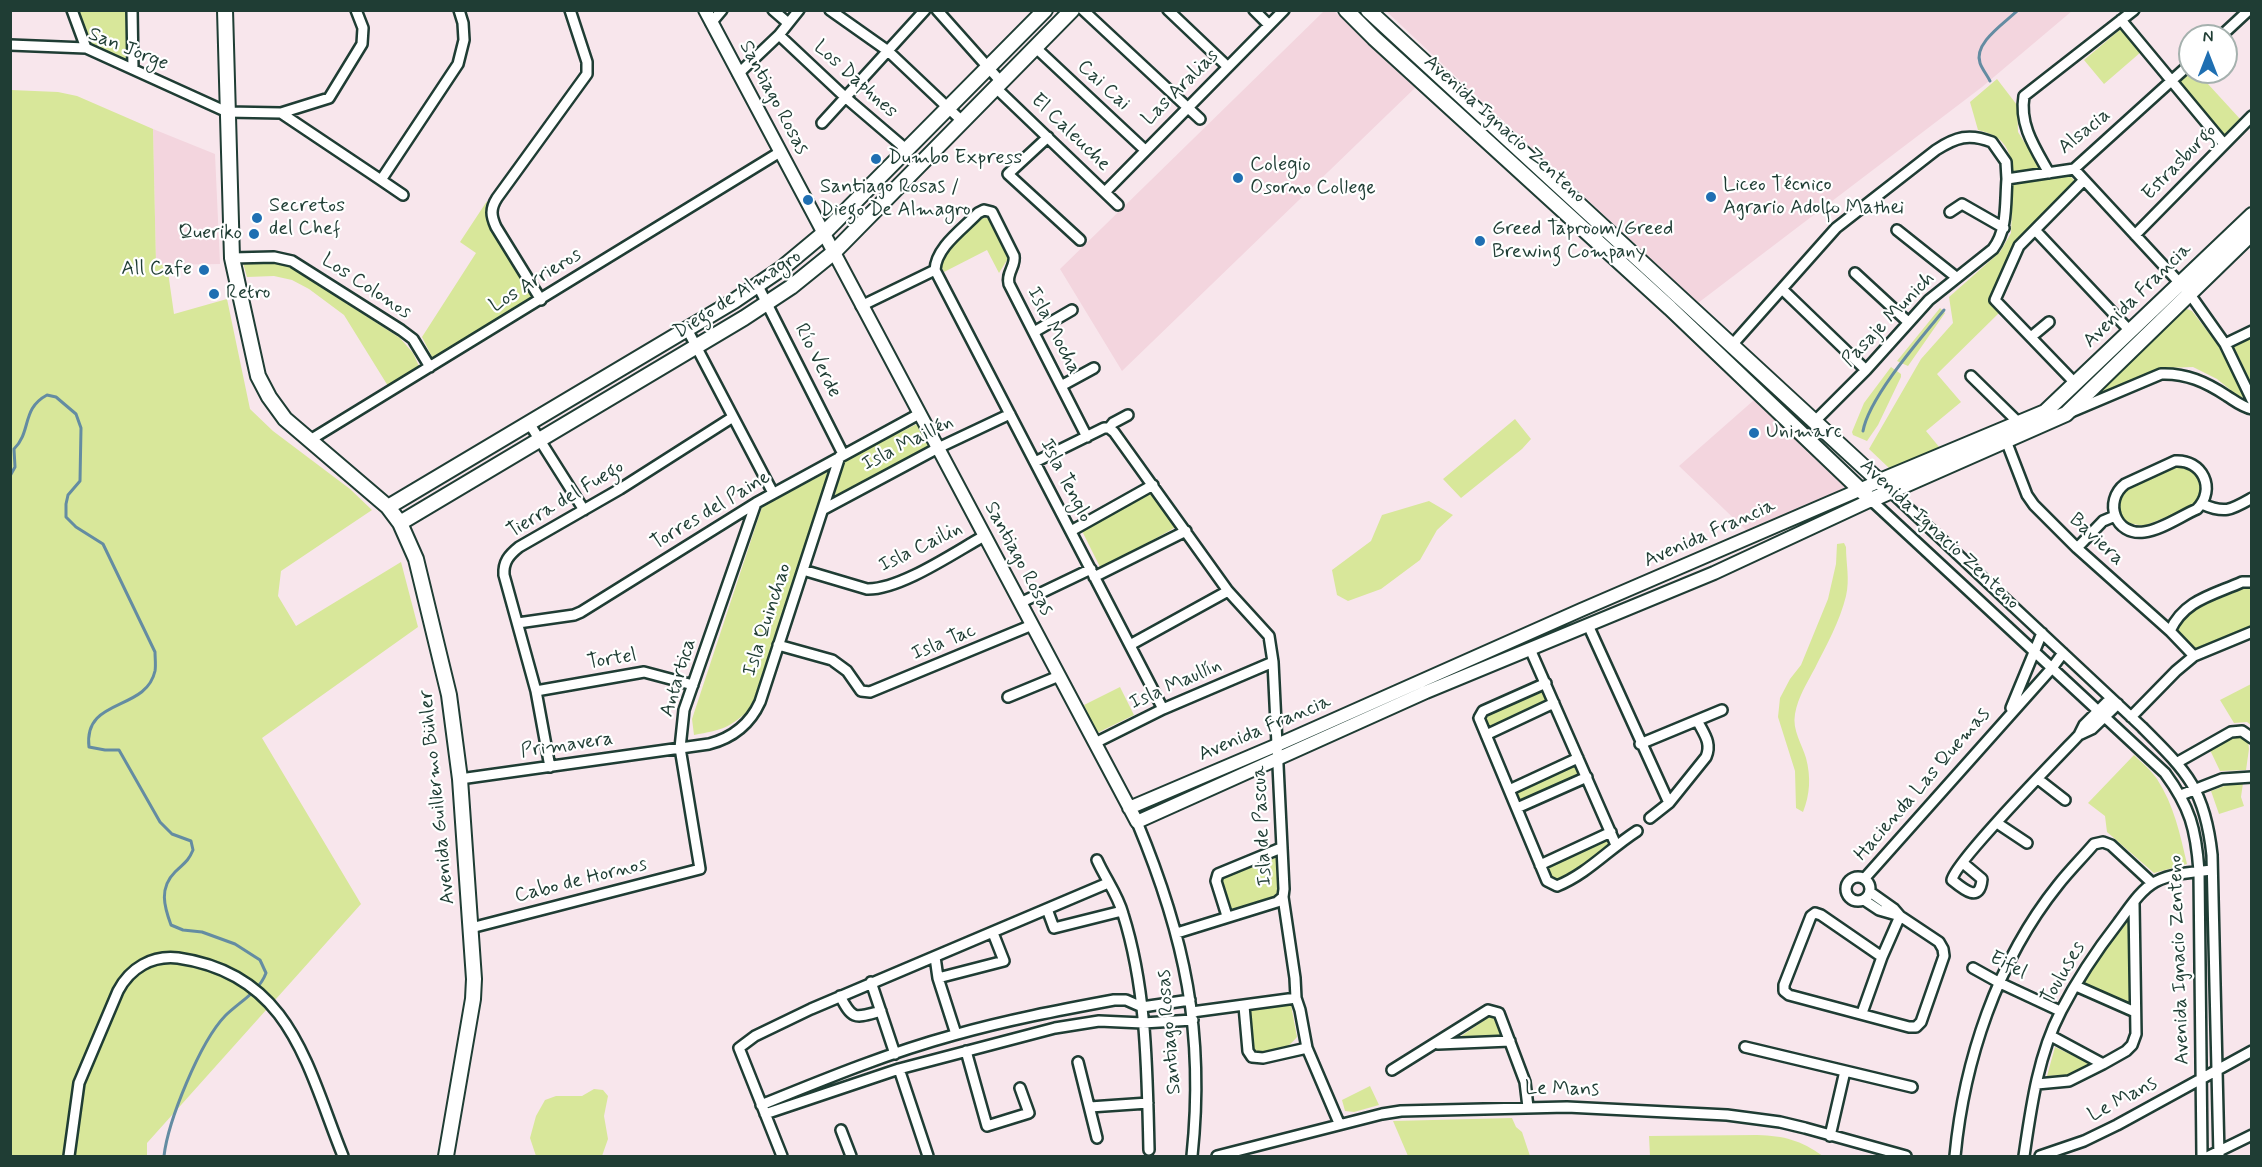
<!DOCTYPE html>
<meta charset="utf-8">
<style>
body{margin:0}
#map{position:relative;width:2262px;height:1167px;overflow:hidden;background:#f8e6ec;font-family:Mynerve,sans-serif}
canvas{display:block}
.frame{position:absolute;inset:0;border:12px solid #1f3d34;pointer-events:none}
.north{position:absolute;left:2178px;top:24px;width:60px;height:60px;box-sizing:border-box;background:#fff;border:2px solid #a5b1ae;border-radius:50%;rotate:0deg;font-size:16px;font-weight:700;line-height:24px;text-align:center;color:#1f3d34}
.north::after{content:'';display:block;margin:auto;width:21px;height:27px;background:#1f6fb2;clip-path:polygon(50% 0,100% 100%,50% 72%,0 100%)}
</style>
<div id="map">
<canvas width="2262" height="1167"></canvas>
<div class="frame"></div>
<div class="north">N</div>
</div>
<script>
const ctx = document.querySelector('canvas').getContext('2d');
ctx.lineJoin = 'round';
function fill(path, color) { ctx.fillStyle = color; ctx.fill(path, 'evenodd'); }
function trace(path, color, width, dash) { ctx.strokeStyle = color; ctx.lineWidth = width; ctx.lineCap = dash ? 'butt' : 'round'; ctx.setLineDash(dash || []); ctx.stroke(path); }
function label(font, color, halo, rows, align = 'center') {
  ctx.font = font + ' Mynerve,sans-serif'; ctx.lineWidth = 4.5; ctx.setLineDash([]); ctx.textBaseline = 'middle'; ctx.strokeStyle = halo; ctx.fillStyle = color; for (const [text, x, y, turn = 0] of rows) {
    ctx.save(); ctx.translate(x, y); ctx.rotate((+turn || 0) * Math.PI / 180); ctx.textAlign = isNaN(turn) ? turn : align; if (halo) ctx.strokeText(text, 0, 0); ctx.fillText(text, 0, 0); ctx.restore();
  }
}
fill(new Path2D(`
 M1324,11H1334L1417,86L1122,371L1060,269Z
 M1386,11H2072L1982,87L1698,303Z
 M153,129L215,154L220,264L156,265Z
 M1754,400L1854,489L1747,531L1679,466Z`), '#f3d5de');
fill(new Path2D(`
 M79,11H126L127,60L91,45Z
 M2122,28L2141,52L2104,84L2084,60Z
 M2190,70V72H2197L2241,120L2224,135L2176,83Z
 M1997,79L2017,105L2018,132L2041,169L2013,172C2010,147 2003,136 1978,130L1970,102Z
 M11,90L58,92L77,96L153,129L156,264L167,265L174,314L227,299L250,409L273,431L350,489L372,510L281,571L278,596L296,626L401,562L418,627L262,738L361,904L147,1143V1156H11Z
 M2068,174L2075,181L2014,244L1989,302L1999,313L1937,374L1961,402L1926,431L1940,448L1889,468L1869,449L1921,359L1953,323L1949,297L2000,252L2011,233L2013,183Z
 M487,201V215L490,223L534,298L433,359L422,337L476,253L460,242Z
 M981,217C997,216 1003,245 1009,257L999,273L987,250L944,272L940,264L943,254Z
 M243,263H276L290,267L400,338L413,353L419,366L388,386L344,315L309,289L292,280L274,276L247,277Z
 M1940,308L1945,313L1908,366L1897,361Z
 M2187,309L2192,311L2218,345L2245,398L2238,396L2217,379L2193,367L2163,368L2101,393L2098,390L2181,311Z
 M2251,338V383L2234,347Z
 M1891,367L1901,374V377L1878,425L1867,441L1853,435L1852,432L1864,403Z
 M1515,419L1531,439L1522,449L1461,498L1443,479Z
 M923,421L936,447L834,498L844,460Z
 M2174,467L2187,468L2198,475L2203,483L2202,494L2193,506L2144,526L2128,523L2121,515L2118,502L2124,491Z
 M829,471L751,708C730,728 722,730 694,735L692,719L762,507Z
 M1151,493L1176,527L1101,569L1082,531Z
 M1429,501L1453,515L1437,530L1420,560L1381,589L1348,601L1337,595L1332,570L1371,541L1382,515Z
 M1844,543L1846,547C1846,564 1850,579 1846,596C1840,621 1826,646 1815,668C1807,683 1798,697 1795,714C1792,730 1802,744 1806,758C1811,777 1810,794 1803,812L1796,808L1795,771L1778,717L1780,698L1790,679L1801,665L1828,599L1836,564L1837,544Z
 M2243,589H2251V627L2196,649L2177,632L2186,615L2210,602Z
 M2251,684V725L2247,722L2234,723L2220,700Z
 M1120,687L1134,715L1097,733L1084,705Z
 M1543,689L1548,701L1488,728L1482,716Z
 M2241,735L2248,740L2249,749L2246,770L2220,771L2210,750L2232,737Z
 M2134,755C2141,762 2151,770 2157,779C2174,805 2180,834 2187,864L2154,873L2107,832L2105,816L2088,803Z
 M1576,764L1581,776L1521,803L1515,791Z
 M2232,783H2243L2241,797L2244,806L2219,814L2211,791Z
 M1609,837L1611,843C1597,856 1573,886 1552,879L1546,866Z
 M1277,857C1279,909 1281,899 1232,913L1228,911L1219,885L1222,879Z
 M2130,917L2129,1005L2081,985L2110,940Z
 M1288,1004L1291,1005L1297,1037C1286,1051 1272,1054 1254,1053L1250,1046L1248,1012L1251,1009Z
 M1492,1015L1497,1017L1507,1039L1454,1041Z
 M2055,1047L2091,1064L2068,1075L2047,1076Z
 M1370,1086L1379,1105L1354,1112L1345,1111L1342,1100Z
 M594,1089L603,1090L608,1096L604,1116L608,1139L602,1156H536L530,1138L536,1116L545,1100L556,1096H582Z
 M1512,1118L1516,1127L1522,1132L1530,1156H1408L1393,1121Z
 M1757,1135C1785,1136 1800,1140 1823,1156H1650L1649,1136Z`), '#d8e79a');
trace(new Path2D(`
 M1990,81C1987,75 1982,69 1980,63C1973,43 2005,23 2018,10
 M1863,431C1869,397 1921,338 1944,310
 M10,476L15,467L14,449C32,431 21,409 47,395L56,397L76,414L81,428L80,481L68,495L66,504V517L76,527L103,544L155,652C155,658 156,665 155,671C146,712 83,697 89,747L105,750H119L160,822L172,834L191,841L193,850C188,862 184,863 175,872C159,888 164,906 171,925L183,930L202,932L235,944L260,960L266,973C259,992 239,1002 225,1016C200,1042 168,1121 164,1156`), '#648ca2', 3);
const minor = new Path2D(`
 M72,10L86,48
 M132,10L133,69
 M773,10L788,23
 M830,10L888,51L963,122
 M937,10L1002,83
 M1083,10L1200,119
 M1168,10L1228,67
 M1254,10L1269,25
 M2121,20L2224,144
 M711,23L722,10
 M779,35L845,97L907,150
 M2221,36L2249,10
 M10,45L86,48L227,112L281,113L329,98L362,44L363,28L356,10
 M1036,48L1145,150
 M738,74L779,35L799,10
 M996,88L1118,205
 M281,113L381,180L458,64L464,40L463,23L459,10
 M822,123L925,10
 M1048,137L1008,174L1080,240
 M2074,169L2189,293L2225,344L2252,400
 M2049,173C2035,148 2019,125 2024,96L2134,10
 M381,180L403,195
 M1105,192L1284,10
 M1950,212L1962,204L2004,228
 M1897,230L1956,277
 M2035,230L2130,331
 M2135,235L2252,116
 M232,258L274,257L292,261L401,330L413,339L430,367
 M935,270L1163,709
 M935,270C936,247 963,229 978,213L984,210L992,212L1014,256C1016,266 1006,273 1009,284L1087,437
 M1855,273L1907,321
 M758,286L843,454
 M1782,289L1866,370
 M541,300L496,227C491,216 490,209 497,198L587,74V62L570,10
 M861,306L935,270
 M687,329L773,493
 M1034,332L1072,310
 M2031,337L2049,322
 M2225,344L2252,331
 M1732,345L1836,228L1936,150C1956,137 1969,133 1992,142L2006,162L2007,179L2074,169L2190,64
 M1971,376L2019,423
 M2075,383L1995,300L2019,246L2084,180
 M1061,386L1094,368
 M2071,412L2161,374C2186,373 2206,382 2227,396C2235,401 2242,407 2252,409
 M1815,421L1866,370L1929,300L1993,249C2008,229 2005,203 2007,179
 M529,423L584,510
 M1109,428L1114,432L1228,591L1269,636L1273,662L1284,889L1283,897L1295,978L1296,998L1300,1010L1307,1048L1339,1123
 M2005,438L2027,495L2034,505L2077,548L2170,631L2194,656
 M310,440L780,152
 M2175,461C2202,459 2217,489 2197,509C2181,516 2161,530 2144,532C2115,536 2103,501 2125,484Z
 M1035,462L1104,428H1109L1113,423L1128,415
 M1891,492L2142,727C2187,772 2205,789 2212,855L2219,1156
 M1871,500L2165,773C2190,807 2196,829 2199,871L2202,1156
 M2202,504C2225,514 2231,510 2252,498
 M824,509L938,448L1010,414
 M1071,531L1153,485
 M2077,548L2103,521L2115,516
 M803,570L867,589C900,590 955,552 984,536
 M1094,577L1186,531
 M1020,603L1091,569
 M518,623L574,615L581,612L756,503L919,414
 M1588,625L1669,803
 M2170,631C2184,600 2213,595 2242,582H2252
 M778,645L832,660L847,671L861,691L870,692L1032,625
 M1130,645L1228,591
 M1530,649L1616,845
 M1546,683L1483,711L1479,718L1547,881L1557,886C1587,874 1609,849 1637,831
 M536,691L644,672L693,685
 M1008,697L1059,676
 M2011,708L2042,633
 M2131,717L2176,671L2194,656L2252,632
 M1486,735L1554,703
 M2079,735L2092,729L2118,704
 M1095,743L1163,709L1273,662
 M1640,744L1722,710
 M2178,762L2231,732L2242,731L2252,738
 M550,767L536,691L504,575C503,562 509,555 519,547L620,489L733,417
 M460,779L709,744C732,738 750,724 760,702L840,456
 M2038,779L2065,800
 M1509,790L1578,758
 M2181,795L2222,779L2252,777
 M1517,808L1587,777
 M1650,818L1669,803L1706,757C1712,743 1704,734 1698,722
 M1137,822C1185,937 1205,1032 1192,1156
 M1997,823L2027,843
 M1097,860C1105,878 1118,895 1123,914C1147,990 1147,1071 1149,1150
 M1963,863L1982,879C1980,904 1963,889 1952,880C1954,863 2060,755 2079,735L2084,725L2111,698
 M1540,865L1611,832
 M1846 889a12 12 0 1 1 24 0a12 12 0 1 1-24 0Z
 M1864,879L2052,668L2063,653
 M1870,892L1894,909L1900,916L1939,942L1943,949L1944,956L1921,1022L1916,1027H1909L1789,995L1784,991V985L1811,916L1815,913L1821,915L1882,957L1900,916
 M1864,900L1879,910L1900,916
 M1047,909L1054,928L1122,911
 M1227,916L1216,881L1218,874L1281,848
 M471,928L700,869L680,748L684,710L756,503
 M1177,933L1277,902L1283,897
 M935,957L938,978L956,1034
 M1973,968L2000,983L2060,1011
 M938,978L1004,961L993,933
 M871,982L895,1054
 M2076,986L2135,1012
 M840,996C853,1021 855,1018 881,1011
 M1244,1006L1248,1051L1252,1057L1263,1058L1307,1048
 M1192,1012L1296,998
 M1862,1013L1882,957
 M2051,1036L2103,1064
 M1438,1044L1510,1041
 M1745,1047L1912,1087
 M966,1051L987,1126L1029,1113L1020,1088
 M1078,1062L1097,1138
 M899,1069L928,1156
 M1392,1070L1488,1010L1499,1013L1525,1082L1528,1107
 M2037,1084L2069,1081L2103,1064L2126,1051L2132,1045L2136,1034L2134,903
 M761,1105C825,1079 888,1053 954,1035C1007,1020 1060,1010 1114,1000H1126L1142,1007L1190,1000
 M1090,1107L1148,1103
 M765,1114L899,1069L1055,1028L1099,1021L1143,1023L1193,1020
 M841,1130L851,1156
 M1830,1136L1845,1071
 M69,1156L79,1083L118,991C130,968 152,955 178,958C291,974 307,1067 343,1156
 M782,1156L739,1048L755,1036L811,1009L1108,883
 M1217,1156L1382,1114L1401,1111L1567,1107L1727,1115L1780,1122L1805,1128L1906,1156
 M1955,1156C1964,1061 1997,961 2058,885C2069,871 2082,858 2094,844L2103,842L2111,845L2152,883
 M2024,1156C2031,1108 2038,1055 2061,1011C2077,980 2097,950 2118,923C2128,910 2140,890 2155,882C2173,873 2193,872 2212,870
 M2040,1156L2084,1141L2117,1125L2252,1051
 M2209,1156L2252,1135`);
const tertiary = new Path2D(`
 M705,10L1137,822L1426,692L1714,573L1871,500
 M1129,808L1277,745L1581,610L1880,481`);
const secondary = new Path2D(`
 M225,10L232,258L258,376L269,397L285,419L388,507L400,523L416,559L449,695L460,779L474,979L473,999L446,1156
 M1346,10L1374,38L1670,308L1871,500L2066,414L2252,233
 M1368,10L1891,492
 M1880,481L2045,412L2252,215
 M388,507L734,301L781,269L823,234L1045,10
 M400,523L744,318L791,287L833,253L1072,10`);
trace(minor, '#1f3d34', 14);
trace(tertiary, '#1f3d34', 16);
trace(secondary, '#1f3d34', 18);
trace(minor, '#fff', 9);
trace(tertiary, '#fff', 12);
trace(secondary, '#fff', 14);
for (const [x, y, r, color] of [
 [876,159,6,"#1f6fb2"],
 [1238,178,6,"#1f6fb2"],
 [1711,197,6,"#1f6fb2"],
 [808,200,6,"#1f6fb2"],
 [257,218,6,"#1f6fb2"],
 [254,234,6,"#1f6fb2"],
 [1480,241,6,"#1f6fb2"],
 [204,270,6,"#1f6fb2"],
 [214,294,6,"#1f6fb2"],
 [1754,433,6,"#1f6fb2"]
]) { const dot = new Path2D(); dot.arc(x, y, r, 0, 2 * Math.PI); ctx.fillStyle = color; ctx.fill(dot); trace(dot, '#fff', 2); }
label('20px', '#1f3d34', '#fff', [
 ["San Jorge",128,50,22],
 ["Los Daphnes",855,80,42],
 ["Cai Cai",1103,86,43],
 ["Las Aralias",1181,88,-45],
 ["Santiago Rosas",773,98,62],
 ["Avenida Ignacio Zenteno",1504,130,42],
 ["Alsacia",2085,132,-39],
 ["El Caleuche",1070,133,44],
 ["Estrasburgo",2180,163,-46],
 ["Los Arrieros",536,281,-32],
 ["Los Colonos",366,287,33],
 ["Diego de Almagro",738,295,-33],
 ["Avenida Francia",2138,296,-44],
 ["Pasaje Munich",1889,320,-46],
 ["Isla Mocha",1053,331,63],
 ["Río Verde",817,361,63],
 ["Isla Maillén",908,444,-27],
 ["Isla Tenglo",1065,481,63],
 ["Tierra del Fuego",566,500,-31],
 ["Torres del Paine",711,511,-31],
 ["Avenida Francia",1710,534,-24],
 ["Avenida Ignacio Zenteno",1939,535,43],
 ["Baviera",2096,540,43],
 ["Isla Cailin",921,548,-26],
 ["Santiago Rosas",1018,559,62],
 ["Isla Quinchao",768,620,-72],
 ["Isla Tac",944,643,-22],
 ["Tortel",612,660,-9],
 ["Antartica",679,678,-73],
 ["Isla Maullín",1176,685,-24],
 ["Avenida Francia",1265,729,-23],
 ["Primavera",567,746,-8],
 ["Hacienda Las Quemas",1923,785,-49],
 ["Avenida Guillermo Bühler",438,797,-96],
 ["Isla de Pascua",1263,826,-93],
 ["Cabo de Hornos",581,881,-14],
 ["Avenida Ignacio Zenteno",2180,960,-92],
 ["Eifel",2008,966,27],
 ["Touluses",2064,973,-60],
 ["Santiago Rosas",1170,1032,-95],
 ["Le Mans",1562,1090,1],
 ["Le Mans",2123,1100,-28]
]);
label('20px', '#1f3d34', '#fff', [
 ["Dumbo Express",888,159],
 ["Colegio",1250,166],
 ["Osorno College",1250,189],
 ["Liceo Técnico",1723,186],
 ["Agrario Adolfo Mathei",1723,209],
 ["Santiago Rosas /",820,188],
 ["Diego De Almagro",820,211],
 ["Secretos",269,207],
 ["del Chef",269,230],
 ["Greed Taproom/Greed",1492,230],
 ["Brewing Company",1492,253],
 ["Queriko",242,234,"right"],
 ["All Cafe",192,270,"right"],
 ["Retro",226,294],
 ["Unimarc",1766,433]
], 'left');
</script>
